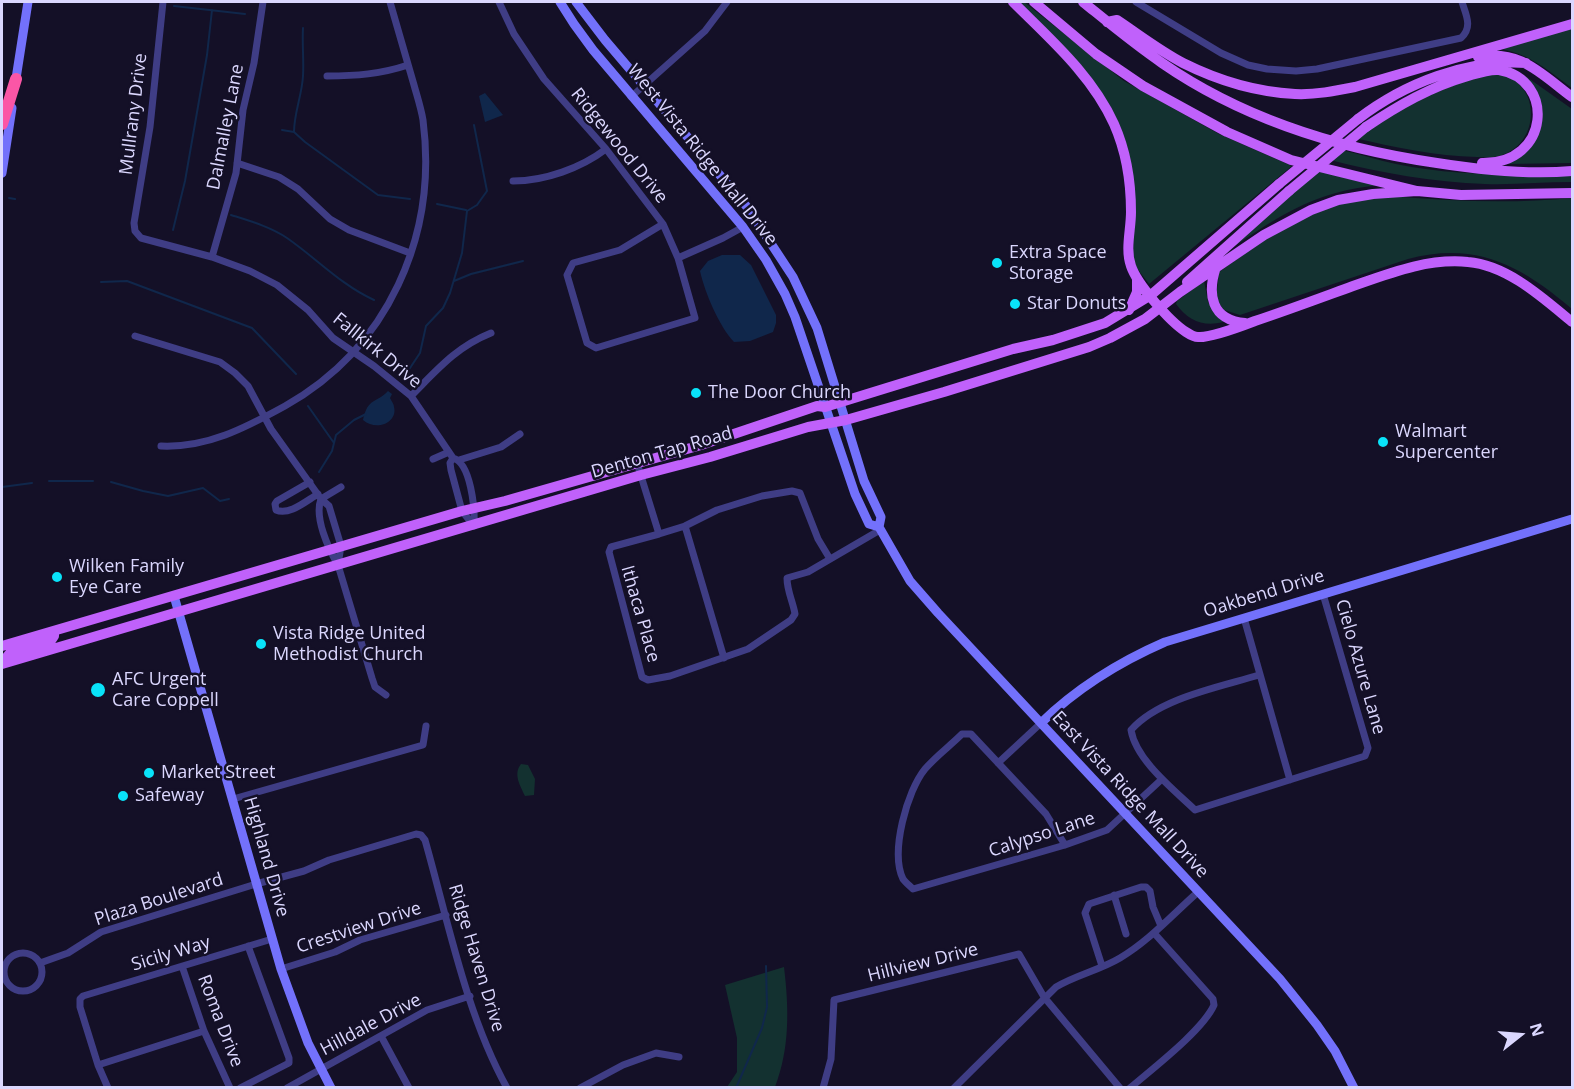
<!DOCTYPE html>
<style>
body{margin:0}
#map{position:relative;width:1574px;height:1089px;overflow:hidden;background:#141027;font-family:"Open Sans",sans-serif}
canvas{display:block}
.frame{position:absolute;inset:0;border:3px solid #dbd7fe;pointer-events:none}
.north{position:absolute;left:1490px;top:1005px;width:60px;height:60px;-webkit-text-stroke:4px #141027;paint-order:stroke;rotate:73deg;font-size:16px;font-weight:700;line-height:24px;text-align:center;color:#dbd7fe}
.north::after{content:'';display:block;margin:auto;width:21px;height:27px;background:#dbd7fe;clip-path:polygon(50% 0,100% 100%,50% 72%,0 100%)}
</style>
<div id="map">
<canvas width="1574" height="1089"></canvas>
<div class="frame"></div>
<div class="north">N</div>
</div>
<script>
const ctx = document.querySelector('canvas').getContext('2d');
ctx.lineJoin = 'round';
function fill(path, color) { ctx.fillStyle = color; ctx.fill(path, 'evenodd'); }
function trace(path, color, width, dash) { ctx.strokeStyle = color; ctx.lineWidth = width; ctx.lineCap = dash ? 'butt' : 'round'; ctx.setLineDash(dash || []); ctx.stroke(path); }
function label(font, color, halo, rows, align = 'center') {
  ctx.font = font + ' "Open Sans",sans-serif'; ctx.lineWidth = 5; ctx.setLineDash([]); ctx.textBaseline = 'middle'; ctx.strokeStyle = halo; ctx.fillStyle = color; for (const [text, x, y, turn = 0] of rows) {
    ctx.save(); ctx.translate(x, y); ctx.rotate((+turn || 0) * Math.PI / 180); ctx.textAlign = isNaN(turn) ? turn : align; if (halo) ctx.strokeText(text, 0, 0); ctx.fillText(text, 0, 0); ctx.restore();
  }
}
fill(new Path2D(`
 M1015,2H1024L1124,81L1219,134L1292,166L1149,284L1136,267L1133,257L1134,218L1113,119Z
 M1572,28V88C1546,69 1529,53 1496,48Z
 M1488,72C1495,74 1505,74 1511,78C1543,97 1535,147 1499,156C1492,158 1484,157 1477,157C1435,156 1394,147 1354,138L1396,108Z
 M1524,75L1572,109V163L1506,164L1539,127L1523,76Z
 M1341,150C1360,154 1377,160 1396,164C1454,176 1513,175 1572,174V182C1543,182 1514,185 1485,184C1433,182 1381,173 1330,160Z
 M1317,171L1383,185C1312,190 1273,220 1216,259Z
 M1388,196C1450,201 1510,204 1572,198V309C1521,266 1477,241 1408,259L1240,315L1224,310L1216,299L1219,272L1283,227L1344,201Z
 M1204,281L1208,302L1223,322C1204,327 1188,321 1176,304L1177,301Z
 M521,764L528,765L535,779L534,795L525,796C520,785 513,774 521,764Z
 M784,967C789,1008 790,1048 775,1087H727L737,1072V1038L725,985Z`), '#133130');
fill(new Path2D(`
 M485,93L503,115L485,122L479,96Z
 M722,255H740L751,265L776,315V323L773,332L750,341L734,342C719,326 705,293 700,271L708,261Z
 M388,391L392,394L390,398C392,402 394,404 394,407C398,422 377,432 363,420C368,397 376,404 388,391Z`), '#10274b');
trace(new Path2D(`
 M174,6L245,14
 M282,130L294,132L305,142L378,195L410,199
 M294,132C294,113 302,95 303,76C304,60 302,44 303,28
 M9,198L15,199
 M437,204L466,210
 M231,215C250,221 271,227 287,238C316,258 341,285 374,300
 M173,230L185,181L207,55L212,10
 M454,281L471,274L523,261
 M101,282L127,281L252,328L296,374
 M404,377L420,353L426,326L443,308L450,293L462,253L467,211L477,205L487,191L474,125
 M308,406L334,443
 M319,472L332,451L336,435L354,420L366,414
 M49,481H93
 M111,482L143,491L168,496L203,488L220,501L229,499
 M2,487L32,483
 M736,1088L762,1028L767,1007L766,966`), '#10274b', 2);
trace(new Path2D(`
 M163,2L150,127L134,223L135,231L141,238L212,257L250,271L277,285L308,310L333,338L374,366L411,396L453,458C471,463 475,509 474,526
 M499,2L514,34L544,79L606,149L663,224L678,258L695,318L596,348L587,343L567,275L573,263L620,250L663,224
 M1136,2L1221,53L1248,65L1267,69L1296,71L1317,69L1461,38C1473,27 1466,15 1462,2
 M327,76C356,76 381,74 408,65
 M631,97L705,31L727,2
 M237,163L279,177L298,189L330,219L349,230L410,253
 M513,181C545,181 581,168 606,149
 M212,257L236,173L243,110L254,63L263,2
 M678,258L723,238L743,227
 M135,336L220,362L235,373L248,386L271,429L321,499L329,506L341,546L338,565
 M411,396C437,370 456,347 491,333
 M161,446C207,448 245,428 285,406C388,348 438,236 423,120C421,108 417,96 414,85C406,57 398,29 390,2
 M453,458L450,463L451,470L462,511L474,526
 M433,459L449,452
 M459,460L501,447L520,434
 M637,463L659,534L685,526L717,510L762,496L792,491L800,493L818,539L830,559
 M310,482L277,501L275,504L276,510C289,516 306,501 318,494
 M341,487L321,499C314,517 328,548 338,565L372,678L375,687L386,695
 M685,526L724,658
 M659,534L611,547L609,552L642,677L648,680L670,676L748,649L791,620L795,614C793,602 787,591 787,578L808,572L880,530
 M1244,618L1290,780
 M1259,675C1220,687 1159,698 1131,730C1136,760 1173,789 1195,810L1365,756L1368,748L1323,594
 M998,763L1041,723
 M233,799L423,745L426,726
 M1065,845L1046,814L971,734H962C950,746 936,756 925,769C907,791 890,852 903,879C905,882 910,886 913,889L1065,845L1107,830L1162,779
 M1114,895L1126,934
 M4 972a19 19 0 1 1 38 0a19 19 0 1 1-38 0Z
 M40,963L68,953L101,932L256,884L304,871L329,860L416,834L421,835L425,840C448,921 466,1014 507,1088
 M182,966L204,1031L230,1088
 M1102,966L1085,913L1089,904L1141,887H1146L1150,891L1153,907L1161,926
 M281,969L335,952L360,940L446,915
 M381,1036L409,1088
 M98,1065L204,1031
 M108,1088L98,1065L80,1007V999L83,996L272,939
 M240,1088L289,1063V1058L248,946
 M287,1088L427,1010L470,996
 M580,1088L623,1065L656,1053L679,1057
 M823,1088L831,1059L834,1000L1019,954L1044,997L1120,1088
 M954,1088L1056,987C1076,975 1100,970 1120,958C1149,941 1173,914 1198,892
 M1130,1088C1152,1069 1203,1030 1214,1005L1213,999L1154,933`), '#3f3d85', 7);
trace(new Path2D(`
 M560,2L574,24L593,50L743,227L766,260L785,294L795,317L855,494L869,524L879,527
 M576,2L605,40L747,207L793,277L817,328L864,481L881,517L879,527L910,581L938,613L1280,979L1317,1025L1335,1051L1354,1088
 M15,85L28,2
 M2,173L12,108
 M174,596L281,969L308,1043L331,1088
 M1041,723C1077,688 1119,662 1165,642L1572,519`), '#7371fb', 9);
trace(new Path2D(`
 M1013,2C1050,39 1092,75 1114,124C1126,151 1131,182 1131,212C1131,230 1125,249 1131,266C1137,284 1169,321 1186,332C1189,334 1194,337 1198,337C1210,338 1242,326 1255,321C1288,310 1320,298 1353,286C1390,273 1428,258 1468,262C1507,265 1543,298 1572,322
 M1034,2L1096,54L1143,86L1227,132L1291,160L1417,191L1461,195L1572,193
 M1083,2C1109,23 1134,44 1162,63C1243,119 1340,149 1437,163C1481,170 1528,175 1572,171
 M1107,22L1117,20C1138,34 1160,51 1183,63C1217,80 1257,92 1295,94C1315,95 1335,91 1355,87L1572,24
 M1478,57C1520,49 1541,74 1572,97
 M1358,119C1405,83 1467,59 1526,63
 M1366,127C1399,105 1430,87 1468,76C1478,73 1489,69 1499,70C1555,79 1551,164 1482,163
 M1216,267C1207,294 1211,320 1245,323
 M1187,282L1289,191
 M1129,310L1137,292V278
 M2,646L462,511L505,501L701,445L817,406L825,407L1013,349L1053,340L1105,323L1151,295L1279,184
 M2,663L10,653L50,642L54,636V631
 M2,664L641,475L710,457L808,427L846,420L944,392L1089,347L1110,338L1145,319L1180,292L1264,235L1311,210L1338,200L1373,194L1417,191`), '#c061fb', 10);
trace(new Path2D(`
 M2,124L16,79`), '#fb56a6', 12);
trace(new Path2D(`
 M1279,184L1358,119
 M1289,191L1366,127`), '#c061fb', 10);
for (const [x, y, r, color] of [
 [997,263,6,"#09e3f9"],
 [1015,304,6,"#09e3f9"],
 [696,393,6,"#09e3f9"],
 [1383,442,6,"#09e3f9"],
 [57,577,6,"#09e3f9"],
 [261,644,6,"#09e3f9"],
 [98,690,8,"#09e3f9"],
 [149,773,6,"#09e3f9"],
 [123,796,6,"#09e3f9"]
]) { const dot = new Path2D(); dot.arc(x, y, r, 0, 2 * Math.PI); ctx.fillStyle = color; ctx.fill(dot); trace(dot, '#141027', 2); }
label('18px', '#dbd7fe', '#141027', [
 ["Mullrany Drive",134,114,-83],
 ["Dalmalley Lane",226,127,-79],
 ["Ridgewood Drive",619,146,51],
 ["West Vista Ridge Mall Drive",702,155,51],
 ["Fallkirk Drive",377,351,39],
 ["Denton Tap Road",662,453,-16],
 ["Oakbend Drive",1264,594,-17],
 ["Ithaca Place",640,614,74],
 ["Cielo Azure Lane",1360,667,74],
 ["East Vista Ridge Mall Drive",1130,795,47],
 ["Calypso Lane",1042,835,-18],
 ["Highland Drive",266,857,74],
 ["Plaza Boulevard",159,900,-18],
 ["Crestview Drive",359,928,-18],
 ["Sicily Way",171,954,-17],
 ["Ridge Haven Drive",476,958,73],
 ["Hillview Drive",923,963,-14],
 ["Roma Drive",220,1021,69],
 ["Hilldale Drive",371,1025,-28]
]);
label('18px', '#dbd7fe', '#141027', [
 ["Extra Space",1009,253],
 ["Storage",1009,274],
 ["Star Donuts",1027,304],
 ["The Door Church",708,393],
 ["Walmart",1395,432],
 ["Supercenter",1395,453],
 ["Wilken Family",69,567],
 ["Eye Care",69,588],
 ["Vista Ridge United",273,634],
 ["Methodist Church",273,655],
 ["AFC Urgent",112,680],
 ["Care Coppell",112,701],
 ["Market Street",161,773],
 ["Safeway",135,796]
], 'left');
</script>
